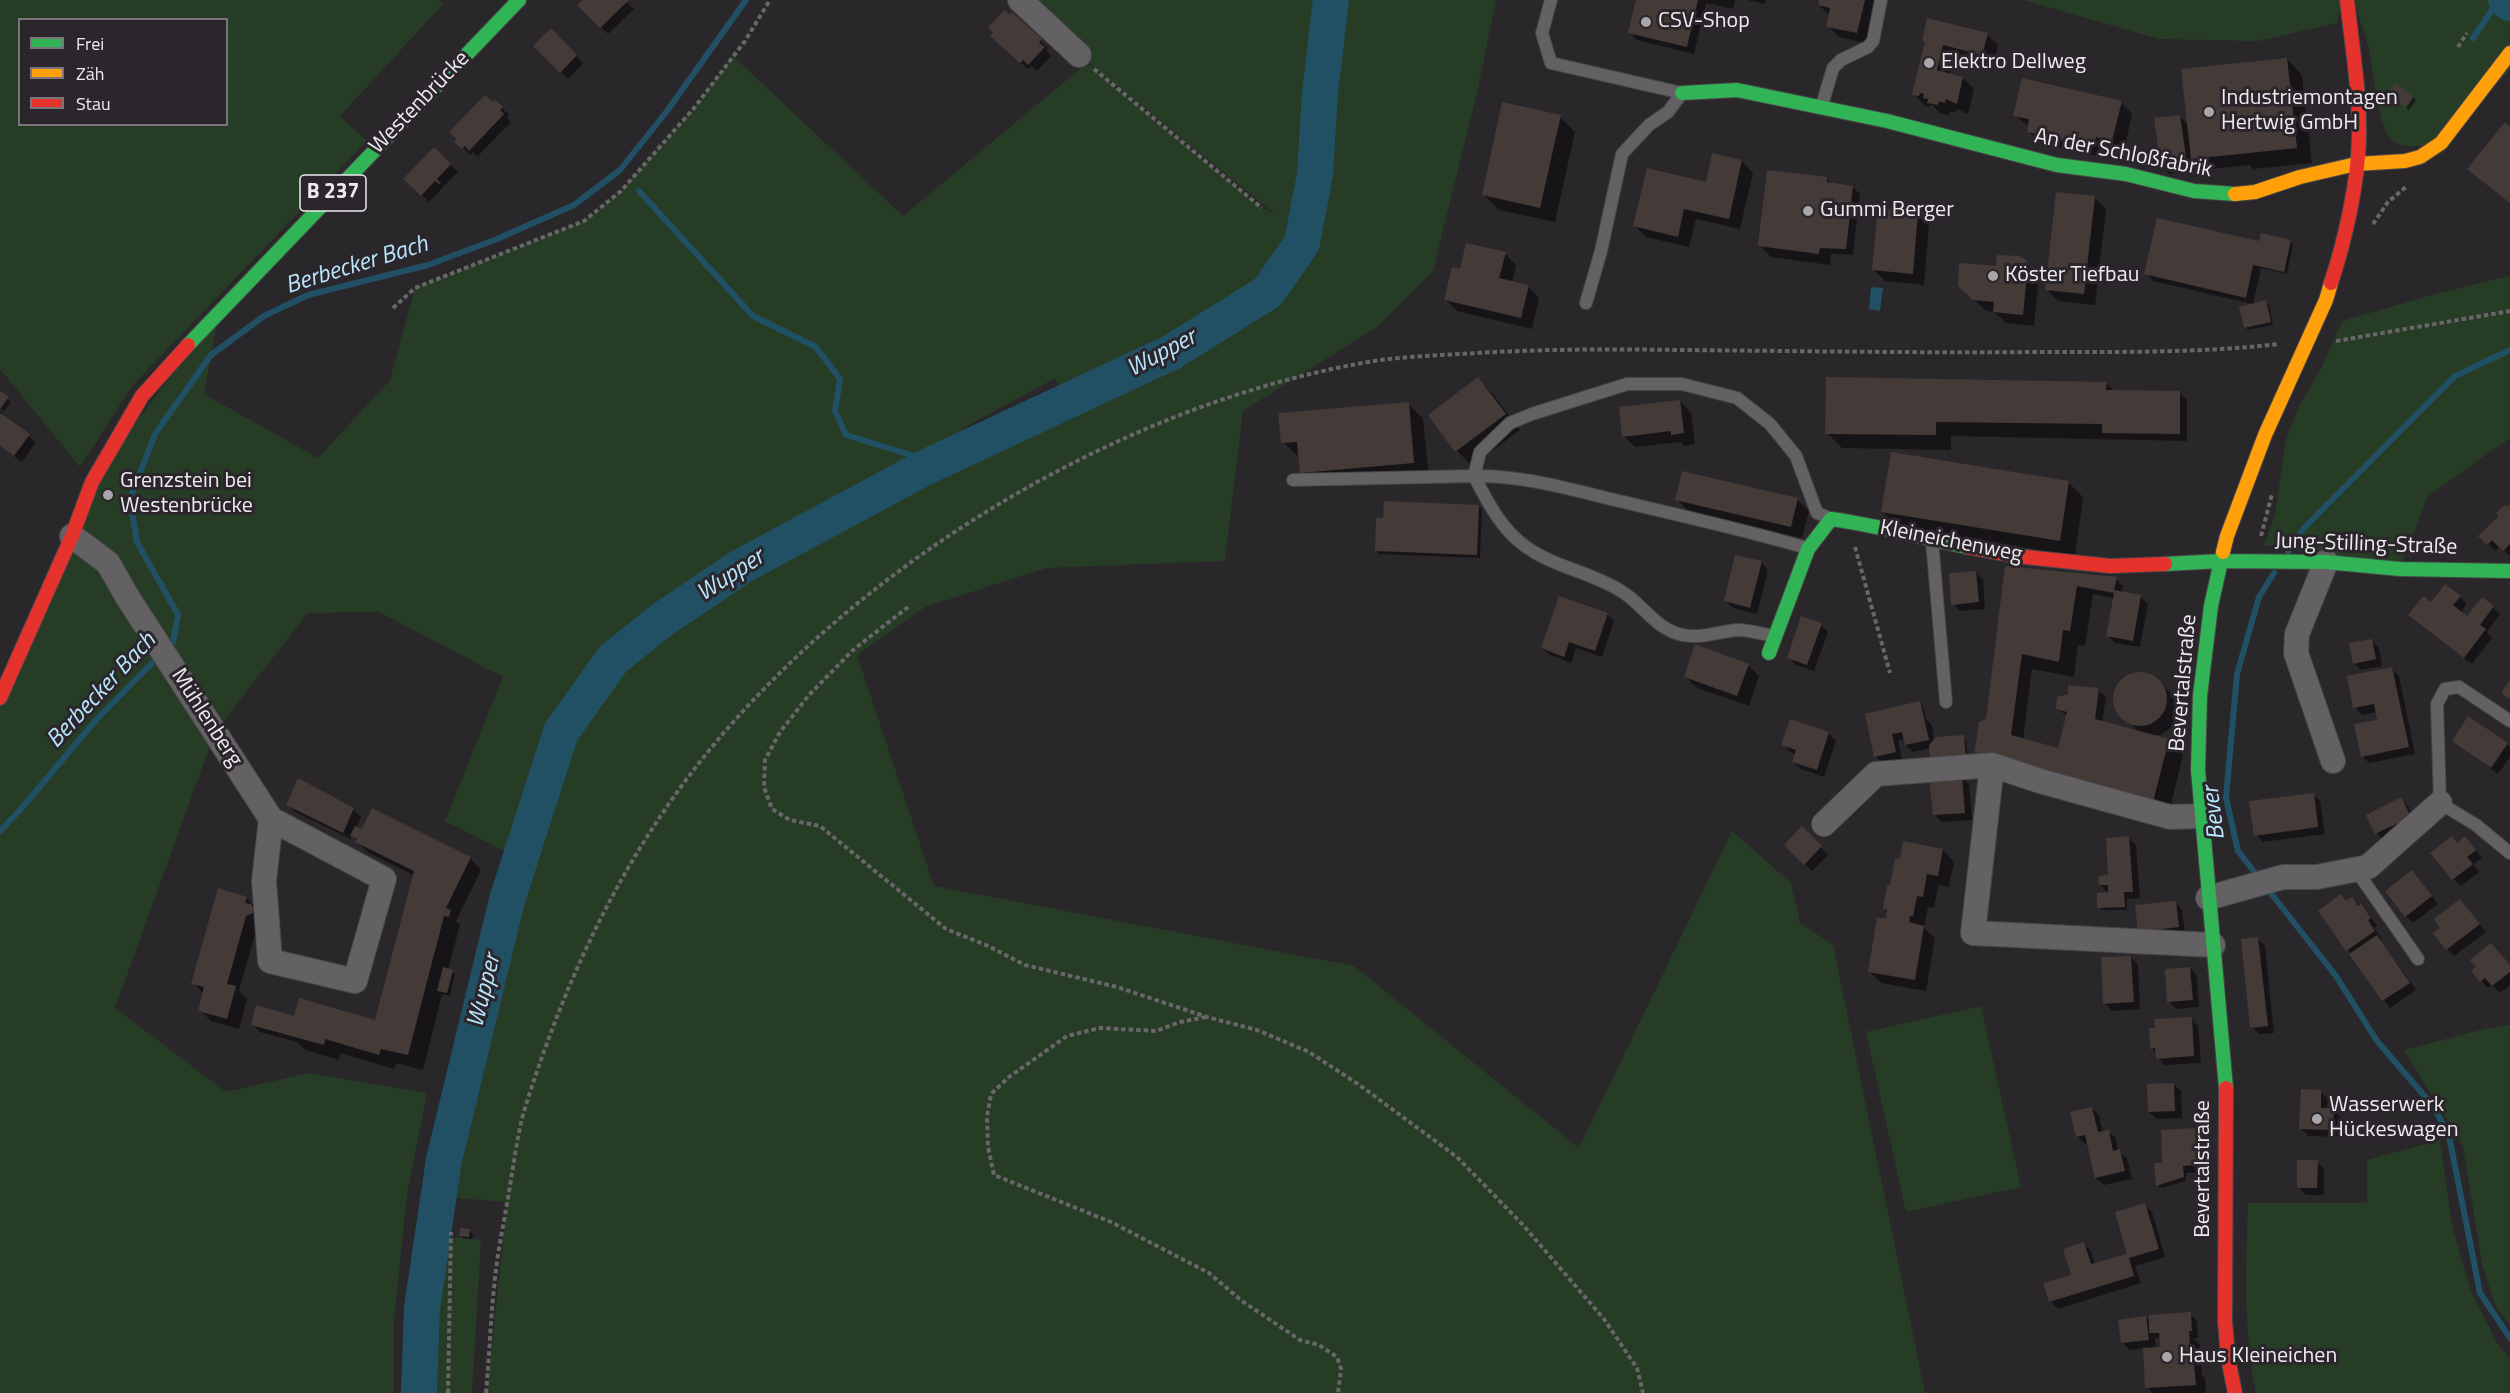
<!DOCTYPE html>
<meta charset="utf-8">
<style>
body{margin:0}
#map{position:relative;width:2510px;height:1393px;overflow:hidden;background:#2a272b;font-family:"Titillium Web",sans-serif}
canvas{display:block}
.legend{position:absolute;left:18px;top:18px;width:210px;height:108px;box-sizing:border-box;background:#2b262c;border:2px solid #79757a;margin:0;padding:8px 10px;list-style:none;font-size:18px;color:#eeebef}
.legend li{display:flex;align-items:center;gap:12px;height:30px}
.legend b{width:30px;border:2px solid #79757a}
</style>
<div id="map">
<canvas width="2510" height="1393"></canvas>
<ul class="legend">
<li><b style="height:8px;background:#30b455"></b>Frei</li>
<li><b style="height:8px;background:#ff9f0a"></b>Zäh</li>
<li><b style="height:8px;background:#e5322d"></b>Stau</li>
</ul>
</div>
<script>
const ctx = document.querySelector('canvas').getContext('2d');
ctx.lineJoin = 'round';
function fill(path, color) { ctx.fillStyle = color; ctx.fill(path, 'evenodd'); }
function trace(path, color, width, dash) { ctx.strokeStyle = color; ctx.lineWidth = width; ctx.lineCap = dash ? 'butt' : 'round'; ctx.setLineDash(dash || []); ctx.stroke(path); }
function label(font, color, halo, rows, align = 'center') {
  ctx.font = font + ' "Titillium Web",sans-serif'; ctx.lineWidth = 6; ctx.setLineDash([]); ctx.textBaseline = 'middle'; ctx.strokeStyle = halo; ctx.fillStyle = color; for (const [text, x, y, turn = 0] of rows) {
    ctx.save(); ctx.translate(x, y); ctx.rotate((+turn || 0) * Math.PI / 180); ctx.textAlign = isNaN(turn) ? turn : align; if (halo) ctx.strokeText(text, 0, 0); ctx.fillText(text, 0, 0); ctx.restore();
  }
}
fill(new Path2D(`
 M0,0H439L443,4L340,116L367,141L132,386L80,467L0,369ZM20,20H226V124H20Z
 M1022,0H1496L1477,93L1433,271L1377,327L1243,411L1225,561L1046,568L925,607L857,655L934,886L1354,966L1579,1148L1732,831L1791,883L1800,923L1833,945L1925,1393H487L507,1202L446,1197L463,1099L495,958L530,864L445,821L503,677L379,612L308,613L215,732L115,1008L226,1092L309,1073L427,1093L407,1195L394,1321V1393H0V698L92,482L220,309L204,394L318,458L390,380L415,288L584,221L621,191L694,108L733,56L903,216L1087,63L1262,208L1275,214L1079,55ZM1054,379L1067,393L846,528L757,572L946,462L963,428Z
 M2023,0H2341L2337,23L2258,41L2159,39Z
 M2353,0H2510V70L2441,143C2425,145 2404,151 2391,139C2378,128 2373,65 2368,45C2364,30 2358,15 2353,0Z
 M2510,276V438L2428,496L2400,569L2264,545L2275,515L2286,440L2297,410L2322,367L2342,321L2439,293Z
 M1981,1006L2021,1187L1906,1212L1866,1032Z
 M2510,1025V1325L2495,1305L2482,1264L2463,1146L2404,1050L2488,1028Z
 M2440,1140L2452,1226L2471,1292L2497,1343L2510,1359V1393H2256C2243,1330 2246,1267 2248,1203H2367V1160Z
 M439,1236L481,1240L472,1393H429L433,1271Z`), '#273c25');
fill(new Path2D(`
 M1871,287L1883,288L1880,311L1869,309Z`), '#215064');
fill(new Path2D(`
 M585,0H625L634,9L608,34L579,5Z
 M1638,0H1735L1733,9L1706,3L1694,54L1637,40L1630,33Z
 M1747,0H1766L1765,4Z
 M1820,0H1878L1869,44L1839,37L1828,26L1830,16L1819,5Z
 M1012,14L1048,48L1046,50L1051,56L1037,71L1031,66L1028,69L999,43Z
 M551,31L583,63L568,79L536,46Z
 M1987,34L1998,45L1993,65L1954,56L1950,75L1963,78L1974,89L1968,114L1957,109L1956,113L1950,111L1949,116L1940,113L1931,104L1930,107L1925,106L1914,94L1926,43L1923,40Z
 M2287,59L2302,75L2312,163L2253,169L2249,165L2204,170L2191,157L2193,170L2169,174L2162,166L2180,116L2189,126Z
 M2392,97H2413L2416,100L2409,110Z
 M2121,102L2132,114L2124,151L2108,148L2105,158L2040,143L2028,131L2029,127L2015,115Z
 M502,108L509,115L507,118L511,122L477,157L473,152L470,155L457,142Z
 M1560,117L1575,132L1555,222L1499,210L1484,195Z
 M434,149L458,172L443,187L444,188L443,187L429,202L406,179Z
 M1742,161L1753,173L1740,229L1696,219L1689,247L1646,237L1635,226Z
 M1826,178L1832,184L1853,187L1860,194L1853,255L1831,254L1830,265L1771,257L1760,246Z
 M2095,198L2106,209L2095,305L2058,301L2046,289Z
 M1918,213L1929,224L1924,285L1885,281L1874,270Z
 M2290,241L2293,244L2287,274L2261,268L2253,304L2153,281L2146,273L2260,243Z
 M1505,254L1516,265L1512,283L1528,286L1539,298L1532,329L1457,311L1446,300L1461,271Z
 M2024,260L2039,277L2034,326L2006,323L1994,312L1986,311L1971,297L1997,268Z
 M2265,302L2269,305L2273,325L2248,330L2245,327Z
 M1478,379L1493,394L1520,430L1472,466L1457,451L1430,415Z
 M2106,383L2115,392L2180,393L2187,400V441L1951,436V450L1842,448L1827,433Z
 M0,393L11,402L4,411L0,408Z
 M1680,401L1691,413L1695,444L1684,446L1681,442L1635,447L1624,436Z
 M1408,403L1423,419L1429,478L1316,487L1301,472L1300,458L1283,442Z
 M0,410L5,418L36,442L22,462L0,446Z
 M2068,482L2083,497L2075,556L1898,527L1883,512Z
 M1677,499H1797L1809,511L1802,538L1688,511Z
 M1479,506L1482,509L1480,558L1379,554L1376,550Z
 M2510,506V556L2500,546L2495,551L2481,536Z
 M1761,562L1768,570L1757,614L1733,608L1726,601Z
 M2006,568L2116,579L2123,586L2122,593L2140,597L2148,604L2140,647L2115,643L2108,636L2114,598L2093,594L2085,646L2078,645L2074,677L2032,669L2023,740L2059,751L2068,717L2058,709L2098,690L2106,697L2102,723L2138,732L2116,706L2115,697L2121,681L2136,673L2153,676L2172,694L2178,709L2174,725L2161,735H2153L2168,740L2183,755L2168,817L2068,791L1987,720Z
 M1976,572L1983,580L1985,609L1960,611L1953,604Z
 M2460,597L2467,604L2460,613L2468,618L2493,607L2500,614L2487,632L2492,638L2472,664L2417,622L2431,604Z
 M1607,614L1614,621L1602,657L1576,648L1571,663L1550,655L1542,648Z
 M1821,625L1828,632L1814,671L1796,665L1789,657Z
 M2371,640L2379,648L2382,666L2361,670L2354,663Z
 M1748,665L1759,676L1749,706L1697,688L1685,676Z
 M2392,669L2399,676L2415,754L2369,763L2362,756L2379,721L2377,712L2362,715L2355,707Z
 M1919,703L1923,706L1926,719L1932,725L1934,739L1963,736L1966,740L1968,765L1931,748L1913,752L1906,745L1905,739L1898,741L1902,759L1883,763L1875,756L1866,715Z
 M1828,733L1836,741L1824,777L1801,769L1793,762L1796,754L1790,752L1783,744Z
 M2454,741L2507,744L2510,747V757L2498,774Z
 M1961,776L1969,784L1972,820L1941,822L1934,814Z
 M2313,794L2320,801L2325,834L2263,842L2256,835Z
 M2401,799L2408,806L2417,824L2384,841L2377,833L2368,816Z
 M288,804L353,810L361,817L356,828L470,858L481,870L456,921L460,925L448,970L455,974L450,996L442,994L423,1070L396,1063L394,1069L340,1053L339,1060L306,1050L297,1042L260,1032L253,1025L295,1018L376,1022L415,876L369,853L352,836L351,839L295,812Z
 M1802,828L1828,855L1812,871L1786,845Z
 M2129,838L2136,845L2140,898L2127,899V910H2102L2099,907L2109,894L2100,885L2110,876Z
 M2472,845L2482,858L2473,865L2479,872L2461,886L2453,879Z
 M1943,850L1954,862L1949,887L1938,885L1934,908L1928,907L1924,928L1935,938L1926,991L1881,983L1870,972L1887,919L1888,913L1884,909L1901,861Z
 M2412,872L2438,904L2413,923L2406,916Z
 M246,898L258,909L257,927L239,991L247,999L239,1029L211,1021L200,1010L204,994L193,983Z
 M2352,899L2368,913L2377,926L2374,928L2382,939L2380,940L2416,990L2390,1008L2320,911Z
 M2460,901L2486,932L2454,956L2447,949Z
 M2175,902L2182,910L2185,934L2146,938Z
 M2258,939L2265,946L2274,1033L2259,1034L2252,1027Z
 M2491,945L2510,966V985L2500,993L2492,985L2488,988L2481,981L2478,967Z
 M2131,957L2138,965L2140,1009L2112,1011L2105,1003Z
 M2190,968L2197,976L2199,1007L2176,1009L2169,1001Z
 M2191,1018L2198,1026L2201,1063L2164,1065L2152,1048Z
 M2173,1084L2181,1091L2182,1118L2157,1119L2149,1112Z
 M2320,1091L2328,1099L2327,1110H2333L2341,1117L2340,1137L2308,1136L2301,1128Z
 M2092,1108L2099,1116L2103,1133L2108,1131L2116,1139L2118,1151L2127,1158L2132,1179L2104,1185L2096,1178L2089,1143L2085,1144L2077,1136Z
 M2195,1130L2202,1137L2203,1172L2186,1173V1181L2161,1188L2158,1185L2161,1165Z
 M2317,1162L2324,1169V1195H2306L2298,1187Z
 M2144,1205L2152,1212L2165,1257L2135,1266L2141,1283L2058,1309L2050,1301L2073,1276L2084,1244L2091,1251L2095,1265L2129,1255Z
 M469,1230L473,1234L472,1239L464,1238L460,1235Z
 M2190,1314L2197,1321L2198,1338H2193L2200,1345L2202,1375L2205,1378L2206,1393H2153L2147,1387L2144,1348L2130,1350L2123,1343L2146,1318L2150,1322ZM2155,1337L2161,1340L2162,1348L2156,1349Z`), '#0007');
trace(new Path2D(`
 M2473,38L2499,0
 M639,191L753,316L816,347L840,379L835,411L846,435L914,456L922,469
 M2288,552L2304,528L2455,376L2510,350
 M166,649L173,642L178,615L137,542L130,499L155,434L211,355L264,316L308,295L428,265L497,239L574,205L620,170L667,111L746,0
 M0,831L20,810L96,720L159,656
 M2260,879L2238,851L2226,798L2237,674L2259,597L2274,573
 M2266,887L2336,976L2377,1041L2434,1107L2449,1136L2480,1293L2510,1338`), '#215064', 6);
trace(new Path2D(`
 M2506,0L2510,3
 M419,1393L422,1308L444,1160L507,900L561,732L613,659L663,619L742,566L922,469L1172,352L1268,292L1302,243L1315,174L1320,93L1331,0`), '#215064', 36);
fill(new Path2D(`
 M583,0H629L600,28L577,5Z
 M1636,0H1698L1687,47L1628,33Z
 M1819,0H1865L1857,33L1826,27L1830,8L1818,5Z
 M1005,10L1010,15L1012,12L1042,39L1039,43L1045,47L1028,65L1023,60L1020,63L990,36L993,32L988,27Z
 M1927,18L1988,33L1982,55L1943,45L1937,70L1963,77L1957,104L1946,99L1945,103L1939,101L1938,105L1927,103L1928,99L1923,98L1924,94L1920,93L1919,96L1912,95L1925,41H1922Z
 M551,28L577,55L560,73L533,46Z
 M2287,58L2297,148L2191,159L2181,69Z
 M2022,78L2122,101L2112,141L2096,137L2094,147L2027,132L2029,119L2013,116Z
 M2395,83L2414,96L2406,108L2387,94Z
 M485,95L493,102L495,100L503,107L500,110L504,114L469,151L465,146L462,149L454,142L457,139L449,132Z
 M1502,102L1561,115L1540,208L1482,195Z
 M2180,115L2187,164L2161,167L2154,118Z
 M2505,122L2510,126V203L2467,169Z
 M434,147L451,164L437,179L441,183L439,184L435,181L421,196L403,179Z
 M1712,153L1742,160L1729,219L1684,209L1678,237L1633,226L1647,168L1706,182Z
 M1767,170L1827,177V182L1853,186L1846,249L1820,248L1819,254L1758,246Z
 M2056,192L2095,196L2084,294L2045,290Z
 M1878,208L1918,212L1913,274L1872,270Z
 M2157,218L2259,241L2261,233L2291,240L2284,272L2253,265L2246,298L2144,274Z
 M1466,243L1506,252L1499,278L1529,285L1521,318L1444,300L1452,267L1460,269Z
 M1997,255L2019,256L2025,259L2028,264L2023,315L1993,312L1994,302L1973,300L1958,286L1959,263L1996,266Z
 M2266,300L2271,322L2244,328L2239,307Z
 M1478,377L1506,414L1455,452L1428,415Z
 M1826,377L2107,382L2106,390L2180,391V434L2102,433V424L1936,422V435L1825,434Z
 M0,391L9,397L0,409Z
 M1680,400L1684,433L1671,435V431L1622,437L1619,407Z
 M1409,402L1414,463L1300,473L1297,442L1281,443L1278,413Z
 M0,413L30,434L14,456L0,446Z
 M1891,452L2069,481L2060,541L1881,512Z
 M1682,471L1798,498L1791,527L1675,500Z
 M1384,501L1479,505L1477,555L1375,551L1376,518H1383Z
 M2510,504V544L2503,551L2492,540L2487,545L2478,536L2499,516L2496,513L2505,505L2507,507Z
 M1735,555L1762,561L1750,608L1724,601Z
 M2005,566L2117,577L2114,590L2141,595L2133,641L2106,636L2114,593L2077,586L2070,631L2063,630L2059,662L2022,654L2011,735L2058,748L2067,712L2056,709L2057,697L2068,694V685L2099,688L2095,719L2169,739L2153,802L1974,757L1979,722L1986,719Z
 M1976,571L1979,602L1951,605L1949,573Z
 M2445,584L2461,596L2453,605L2467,616L2482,597L2494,606L2480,625L2486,629L2464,658L2408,615L2423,596L2431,602Z
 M1559,596L1608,613L1595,651L1569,642L1564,657L1541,648Z
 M1801,616L1822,623L1807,665L1787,658Z
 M2372,639L2376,659L2353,664L2349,643Z
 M1695,644L1749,664L1737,696L1684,677Z
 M2392,667L2409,747L2361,757L2354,724L2377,720L2374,704L2353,708L2347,676Z
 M2113 699a27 27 0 1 1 54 0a27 27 0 1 1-54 0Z
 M2510,680V699L2501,693Z
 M1920,701L1929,740L1905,745L1902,732L1892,734L1896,752L1874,757L1865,714Z
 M2468,716L2508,743L2491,768L2452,741Z
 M1790,719L1829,732L1817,770L1792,762L1796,750L1781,745Z
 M1964,735L1966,762L1931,765L1929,745L1936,737Z
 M1962,775L1965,813L1933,815L1929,777Z
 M298,778L354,808L343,833L286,805Z
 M2314,793L2318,827L2254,836L2249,801Z
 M2401,797L2411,817L2375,834L2366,815Z
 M372,808L471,857L446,908L451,910L449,917L444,916L408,1055L381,1049L379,1055L325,1039L324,1045L251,1025L256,1005L294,1016L299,998L375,1020L414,871L355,842L357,839L350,836L355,826L362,829Z
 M1802,826L1822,846L1804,865L1784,845Z
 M2129,836L2133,892H2124L2125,907L2097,908V893L2108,892V885H2099L2098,876L2108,875L2106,838Z
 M2452,836L2457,843L2465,836L2476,850L2467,857L2473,864L2452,880L2430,853Z
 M1903,841L1943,849L1938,876L1927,874L1923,897L1917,896L1913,916H1910L1909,922L1924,926L1915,980L1868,972L1877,918H1886L1887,910L1883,909L1887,885L1890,886L1895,858L1900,859Z
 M2412,870L2432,896L2405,917L2385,891Z
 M218,888L247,897L245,903L251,904L253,908V913L246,916L227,984L236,986L227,1019L198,1011L204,987L191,984Z
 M2341,894L2346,901L2352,897L2358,906L2361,904L2371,918L2368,920L2375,931L2346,951L2318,911Z
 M2460,899L2480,924L2446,950L2433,933L2440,928L2434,919Z
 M2176,901L2179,927L2138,932L2135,905Z
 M2377,935L2410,983L2382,1001L2349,954Z
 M2258,937L2268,1026L2250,1028L2241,939Z
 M2491,943L2510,965V972L2492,986L2485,978L2480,982L2471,971L2476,967L2470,960Z
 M2131,956L2134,1002L2103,1004L2101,957Z
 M443,967L453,970L447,993L437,991Z
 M2190,967L2193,1000L2167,1002L2165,969Z
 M2192,1017L2194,1056L2156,1059L2155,1048L2150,1049L2149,1028H2155L2154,1019Z
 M2174,1083L2175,1111L2148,1112L2147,1084Z
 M2301,1089L2321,1090V1108H2334L2333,1130L2299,1129Z
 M2092,1107L2098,1132L2109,1130L2113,1151L2120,1149L2125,1171L2095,1178L2085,1135L2076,1137L2070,1112Z
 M2196,1128L2197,1165L2183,1166L2184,1177L2156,1186L2154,1163H2162L2161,1130Z
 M2297,1160H2318L2317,1188H2297Z
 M2145,1203L2159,1249L2129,1258L2134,1276L2049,1302L2043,1283L2071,1275L2063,1249L2084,1242L2091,1264L2127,1254L2115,1212Z
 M460,1228L470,1229L469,1237L459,1236Z
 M2191,1312L2192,1331H2189L2191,1365H2194L2196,1385L2145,1388L2143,1348L2160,1347L2159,1333H2149V1315Z
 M2146,1316L2149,1340L2121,1343L2118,1320Z`), '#443b38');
const lane = new Path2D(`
 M1551,0L1542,33L1551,63L1682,93L1668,112L1649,125L1622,154L1601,251L1586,303
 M1822,105L1833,68L1841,60L1868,47L1873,41L1881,0
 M1293,480L1474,476C1487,501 1501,529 1525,546C1553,567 1591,572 1621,591C1643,604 1656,630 1683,635C1702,639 1719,631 1738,630C1750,630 1762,634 1774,636
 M1932,541L1946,702
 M1807,548C1745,530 1682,516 1619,501C1572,490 1523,475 1474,476L1480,452L1510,423L1532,414L1627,384H1682L1737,398L1770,424L1796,456L1817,513L1830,518
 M2510,721L2459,687L2445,689L2437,704L2440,803L2476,825L2510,853
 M2356,870L2418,959`);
const street = new Path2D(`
 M1020,0L1079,55
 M72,536L108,563L128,598L271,819L264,881L270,961L355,981L384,879L271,819
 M2326,562L2297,634L2296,653L2333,761
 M1992,765L2040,781L2170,817L2201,816
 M1824,824L1876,774L1992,765L1973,933L2213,945
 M2208,898L2283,877H2317L2368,867L2440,803`);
const fast = new Path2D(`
 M1682,93L1737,90L1887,121L2057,165L2126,174L2194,191L2235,194
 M188,345L519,0
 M2223,552L2211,606L2200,696L2198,770L2226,1088
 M2165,564L2221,561L2326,562L2400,569L2510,571
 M1769,653L1808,549L1831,519C1877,525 1921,538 1967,547`);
const slow = new Path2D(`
 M2235,194L2255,192L2300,177L2356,164L2405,161L2420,157L2441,143L2510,53
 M2223,552L2227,536L2265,435L2326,300L2331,283`);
const jam = new Path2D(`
 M2331,283C2345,240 2358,184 2359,138C2360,92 2352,46 2347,0
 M1967,547L2016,556L2110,566L2165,564
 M0,698L72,536L92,482L142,396L188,345
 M2226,1088L2225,1321L2228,1358L2235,1393`);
trace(lane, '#474547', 14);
trace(street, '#474547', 26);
trace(fast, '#474547', 16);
trace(slow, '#474547', 16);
trace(jam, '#474547', 16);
trace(new Path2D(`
 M2458,47L2467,33
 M1094,69L1262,208
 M2373,224L2388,202L2406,187
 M393,308L415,288L584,221L621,191L694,108L745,41L770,0
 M2336,341L2510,311
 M2261,536L2272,494
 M1855,547L1890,673
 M908,607L853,650L809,695L780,732L765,760L764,787L772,809L790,820L820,826L946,929L986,945L1025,965L1117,987L1207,1017L1257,1030L1309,1052L1358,1084L1457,1157L1523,1225L1604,1319L1637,1368L1643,1393
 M1206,1017L1180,1022L1156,1031L1100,1028L1067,1036L1009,1077L991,1094L987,1117L988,1147L994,1175L1111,1222L1209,1273L1242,1301L1300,1340L1319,1345L1337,1357L1341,1369L1338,1393
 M448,1393L451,1232
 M486,1393C490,1349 491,1305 497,1262C501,1234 507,1207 511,1179C515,1156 518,1131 525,1108C556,1009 597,913 654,826C804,593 1107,402 1381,360C1412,356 1445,355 1477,353C1545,349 1612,349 1680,350C1800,351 1920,353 2040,352C2119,352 2200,353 2279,344`), '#686669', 4, [4.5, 3]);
trace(lane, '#636163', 12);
trace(street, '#636163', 24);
trace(fast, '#30b455', 14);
trace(slow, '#ff9f0a', 14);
trace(jam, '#e5322d', 14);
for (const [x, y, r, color] of [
 [1646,22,6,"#a9a6aa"],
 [1929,63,6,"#a9a6aa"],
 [2209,112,6,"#a9a6aa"],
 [1808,211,6,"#a9a6aa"],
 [1993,276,6,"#a9a6aa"],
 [108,495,6,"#a9a6aa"],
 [2317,1119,6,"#a9a6aa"],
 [2167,1357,6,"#a9a6aa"]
]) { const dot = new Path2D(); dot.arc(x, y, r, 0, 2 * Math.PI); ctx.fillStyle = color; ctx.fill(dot); trace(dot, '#2b262c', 2); }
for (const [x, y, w] of [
 [333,193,66]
]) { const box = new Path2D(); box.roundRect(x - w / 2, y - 18, w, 36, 4.5); ctx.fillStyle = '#2b262c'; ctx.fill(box); trace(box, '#eeebef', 1.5); }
label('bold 21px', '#eeebef', null, [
 ["B 237",333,193]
]);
label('22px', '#eeebef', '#2b262c', [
 ["CSV-Shop",1658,22],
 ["Elektro Dellweg",1941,63],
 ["Industriemontagen",2221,99],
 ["Hertwig GmbH",2221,124],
 ["Gummi Berger",1820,211],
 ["Köster Tiefbau",2005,276],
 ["Grenzstein bei",120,482],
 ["Westenbrücke",120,507],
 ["Wasserwerk",2329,1106],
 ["Hückeswagen",2329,1131],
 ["Haus Kleineichen",2179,1357]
], 'left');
label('22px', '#eeebef', '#2b262c', [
 ["Westenbrücke",420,103,-46],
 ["An der Schloßfabrik",2123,154,11],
 ["Kleineichenweg",1951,542,11],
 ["Jung-Stilling-Straße",2366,545,2],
 ["Bevertalstraße",2184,683,-85],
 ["Mühlenberg",206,718,57],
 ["Bevertalstraße",2204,1169,-90]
]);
label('italic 24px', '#b8e7fd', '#2b262c', [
 ["Berbecker Bach",357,266,-17],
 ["Wupper",1162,354,-28],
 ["Wupper",731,576,-33],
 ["Berbecker Bach",102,691,-47],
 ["Bever",2215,813,-97],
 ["Wupper",485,991,-76]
]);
</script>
